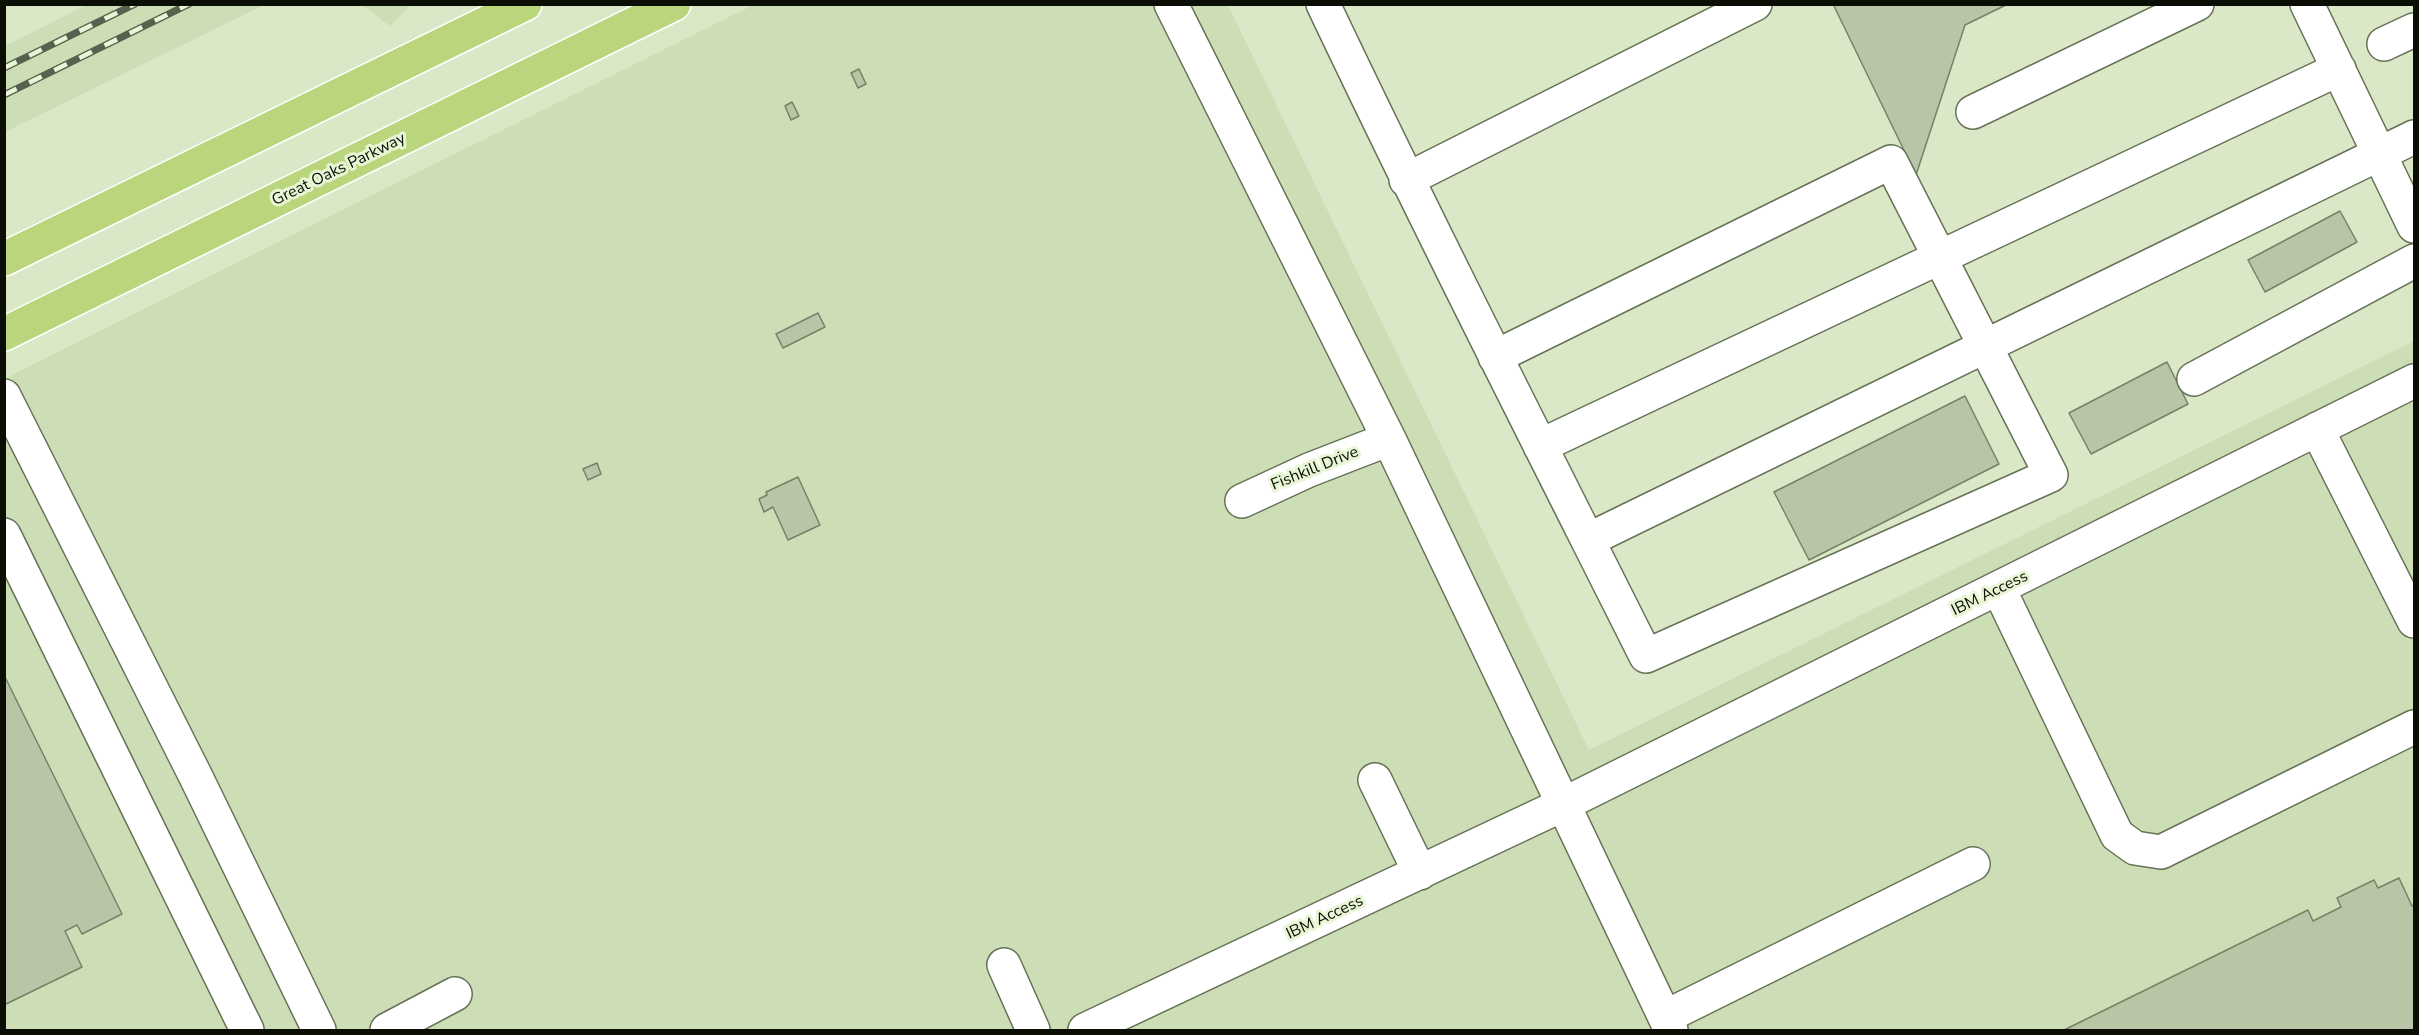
<!DOCTYPE html>
<style>
body{margin:0}
#map{position:relative;width:2419px;height:1035px;overflow:hidden;background:#dae8c8;font-family:"Nunito Sans",sans-serif}
canvas{display:block}
.frame{position:absolute;inset:0;border:6px solid #0a0e05;pointer-events:none}
</style>
<div id="map">
<canvas width="2419" height="1035"></canvas>
<div class="frame"></div>
</div>
<script>
const ctx = document.querySelector('canvas').getContext('2d');
ctx.lineJoin = 'round';
function fill(path, color) { ctx.fillStyle = color; ctx.fill(path, 'evenodd'); }
function trace(path, color, width, dash) { ctx.strokeStyle = color; ctx.lineWidth = width; ctx.lineCap = dash ? 'butt' : 'round'; ctx.setLineDash(dash || []); ctx.stroke(path); }
function label(font, color, halo, rows, align = 'center') {
  ctx.font = font + ' "Nunito Sans",sans-serif'; ctx.lineWidth = 6; ctx.setLineDash([]); ctx.textBaseline = 'middle'; ctx.strokeStyle = halo; ctx.fillStyle = color; for (const [text, x, y, turn = 0] of rows) {
    ctx.save(); ctx.translate(x, y); ctx.rotate((+turn || 0) * Math.PI / 180); ctx.textAlign = isNaN(turn) ? turn : align; if (halo) ctx.strokeText(text, 0, 0); ctx.fillText(text, 0, 0); ctx.restore();
  }
}
fill(new Path2D(`
 M88,4H264V5L5,132V46Z
 M362,5H411L390,26Z
 M753,5H1228L1589,750L2414,341V1030H5L4,379Z`), '#cddeb7');
const building = new Path2D(`
 M1833,4H2008L1965,25L1916,175Z
 M859,69L866,84L858,88L851,73Z
 M792,102L799,116L791,120L785,106Z
 M2340,211L2357,242L2265,292L2248,260Z
 M818,313L825,327L783,348L776,334Z
 M2167,362L2188,404L2091,454L2069,413Z
 M1965,396L1999,464L1809,560L1774,492Z
 M597,463L601,474L588,480L583,469Z
 M798,477L820,525L788,540L773,507L764,512L759,499L767,495L766,492Z
 M4,675L122,914L82,934L77,925L65,931L82,967L4,1005Z
 M2399,878L2412,906L2414,905V1030H2064L2308,910L2313,921L2341,907L2337,898L2374,880L2378,888Z`);
fill(building, '#b8c6a7');
trace(building, '#768265', 1.5);
const minor = new Path2D(`
 M1171,4L1389,439L1671,1030
 M1323,4C1427,223 1537,439 1646,656L2051,475L1891,162L1495,357
 M2307,4L2414,226
 M2384,44L2414,30
 M1973,112L2197,4
 M1406,180L1755,4
 M2194,379L2414,261
 M4,396L196,777L319,1030
 M2317,429L2414,621
 M1540,446L2339,69
 M1242,501L1309,470L1389,439
 M4,535L247,1030
 M1588,540L2414,137
 M1999,589L2117,835L2135,848L2161,852L2414,727
 M1375,780L1420,873
 M1004,965L1033,1030
 M1665,1017L1973,864
 M387,1030L455,994
 M1085,1030L1564,804L2414,381`);
const major = new Path2D(`
 M4,259L525,4
 M4,334L674,4`);
trace(minor, '#667256', 36);
trace(major, '#fff', 36);
trace(minor, '#fff', 33);
trace(major, '#bad67d', 33);
const rail = new Path2D(`
 M4,68L135,4
 M4,95L189,4`);
trace(rail, '#58604e', 7);
trace(rail, '#e8f6d5', 4.5, [14]);
label('16px', '#0a0e05', '#e8f6d5', [
 ["Great Oaks Parkway",339,170,-26],
 ["Fishkill Drive",1315,469,-22],
 ["IBM Access",1990,594,-26],
 ["IBM Access",1325,918,-25]
]);
</script>
